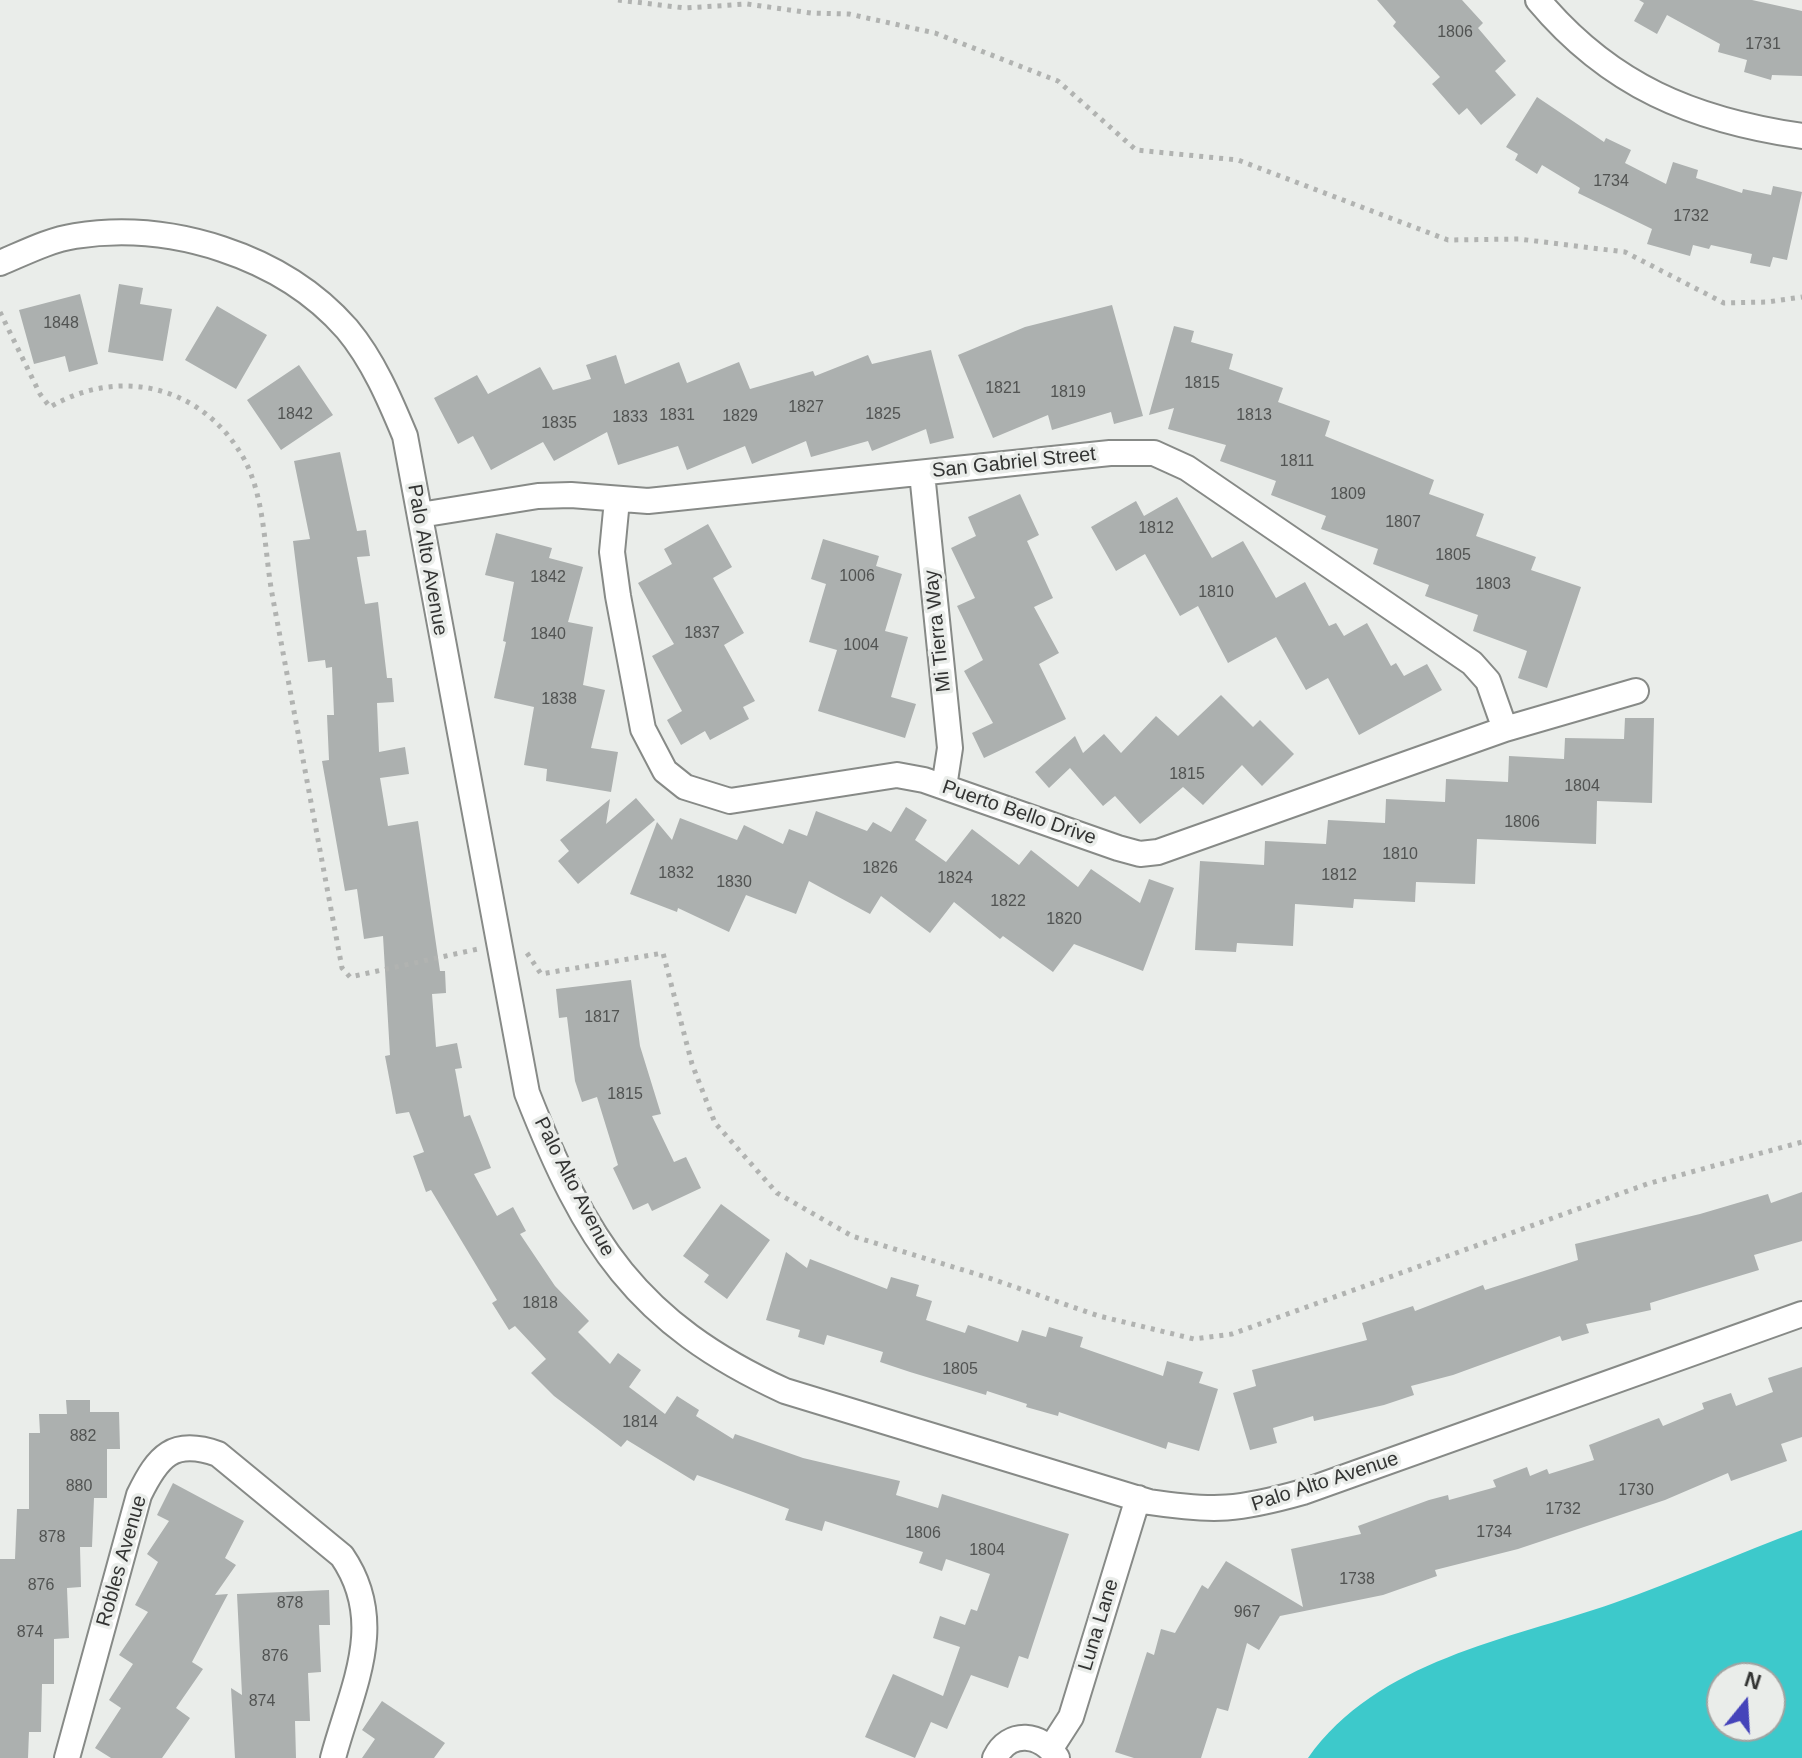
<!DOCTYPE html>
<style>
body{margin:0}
#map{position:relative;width:1802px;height:1758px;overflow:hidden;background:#eaedea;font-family:Helvetica,sans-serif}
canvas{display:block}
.north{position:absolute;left:1706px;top:1662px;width:80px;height:80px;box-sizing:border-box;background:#eaedea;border:2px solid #a1a3a1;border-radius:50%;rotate:18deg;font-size:22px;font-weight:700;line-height:32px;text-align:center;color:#333433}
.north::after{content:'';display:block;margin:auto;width:28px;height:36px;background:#4544ba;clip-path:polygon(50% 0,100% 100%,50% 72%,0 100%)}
</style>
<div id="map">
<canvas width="1802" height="1758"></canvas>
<div class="north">N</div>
</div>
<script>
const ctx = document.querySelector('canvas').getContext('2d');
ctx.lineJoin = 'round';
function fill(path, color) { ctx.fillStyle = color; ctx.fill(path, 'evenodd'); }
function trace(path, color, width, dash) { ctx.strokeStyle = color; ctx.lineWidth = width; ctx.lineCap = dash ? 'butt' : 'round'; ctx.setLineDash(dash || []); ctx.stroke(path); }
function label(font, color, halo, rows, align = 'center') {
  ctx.font = font + ' Helvetica,sans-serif'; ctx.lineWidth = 7; ctx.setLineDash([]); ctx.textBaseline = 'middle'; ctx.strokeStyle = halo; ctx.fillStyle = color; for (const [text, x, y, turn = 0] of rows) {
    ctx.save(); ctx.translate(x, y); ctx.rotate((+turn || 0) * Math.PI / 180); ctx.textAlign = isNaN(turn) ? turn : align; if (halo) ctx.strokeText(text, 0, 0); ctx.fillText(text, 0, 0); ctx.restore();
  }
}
fill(new Path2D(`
 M1802,1530V1758H1308C1377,1660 1508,1640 1614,1603C1677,1581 1739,1553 1802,1530ZM1722,1678H1770V1726H1722Z`), '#3dc9cb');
fill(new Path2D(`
 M1377,0H1462L1483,23L1478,28L1506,61L1495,71L1516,95L1481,125L1467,108L1459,115L1432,84L1440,77L1393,26L1396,22Z
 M1639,0H1752L1802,11V76L1772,75L1771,80L1744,72L1747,60L1718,52L1720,44L1667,15L1657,34L1634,21L1644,3Z
 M1537,97L1604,142L1606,138L1631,150L1625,163L1666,184L1673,162L1698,170L1696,178L1742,193L1743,189L1771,195L1773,186L1802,192L1787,260L1773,257L1770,267L1750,263L1752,254L1711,245L1709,249L1693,245L1690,256L1647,244L1652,229L1578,193L1580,188L1542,165L1537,174L1515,160L1518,154L1506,147Z
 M119,284L143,288L140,304L172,309L163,361L108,352Z
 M80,294L98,364L69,372L65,356L34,364L19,310Z
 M1112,305L1143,416L1114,424L1111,412L1052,430L1048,415L993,438L958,355L1025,327Z
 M217,306L267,335L236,389L185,360Z
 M1174,326L1194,331L1191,342L1233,354L1229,369L1283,388L1278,402L1330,421L1325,436L1434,480L1429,494L1484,514L1476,536L1536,557L1531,570L1581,587L1547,688L1518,678L1527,651L1473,631L1478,615L1425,596L1429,585L1373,564L1378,549L1321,529L1326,516L1271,495L1276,481L1220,461L1226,445L1168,429L1174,408L1149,415Z
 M931,350L954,438L930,444L926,429L872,451L868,441L811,457L806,441L752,464L745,446L687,470L678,446L618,465L607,432L554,461L543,442L491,470L473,436L458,444L434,398L477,375L488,394L540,367L553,390L591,379L586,365L616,355L625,384L679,362L687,383L739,362L750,389L813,371L815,376L868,355L872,364Z
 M299,365L333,415L281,450L247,400Z
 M340,452L357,531L366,530L370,556L357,557L365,604L378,602L387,678H392L394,702L377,703L379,752L405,747L409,774L380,778L388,826L418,821L440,971H445L446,993L432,994L436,1047L457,1043L462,1068L455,1069L464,1117L470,1115L491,1168L474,1174L497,1216L513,1207L526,1231L520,1234L555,1286L589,1321L578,1332L610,1364L618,1353L641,1370L629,1387L665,1414L677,1396L699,1410L696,1416L733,1439L735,1434L803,1458L900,1481L896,1495L938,1508L942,1494L1069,1534L1028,1659L1019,1656L1008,1688L971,1675L947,1729L931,1722L915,1758L865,1737L893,1674L943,1696L960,1647L933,1638L940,1616L965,1625L971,1609L977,1611L990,1574L946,1559L942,1571L919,1563L923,1552L825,1521L822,1531L785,1520L789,1509L697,1475L694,1481L627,1440L621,1447L554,1396L531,1373L546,1359L515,1326L509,1330L492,1303L497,1300L431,1190L426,1192L413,1156L424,1152L409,1112L396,1114L385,1056L390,1055L383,936L364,939L357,889L345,891L322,761L329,760L327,715H334L332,667L326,668L325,660L308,662L293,541L310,539L294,461Z
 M1020,494L1039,535L1027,541L1053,598L1034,607L1059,653L1039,664L1066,719L984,758L972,733L993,723L964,671L983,660L957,606L975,598L951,548L976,536L968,517Z
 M1177,497L1212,558L1243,541L1276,598L1305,582L1329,626L1336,623L1344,636L1367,623L1391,666L1396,663L1404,676L1427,664L1442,690L1359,735L1328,678L1306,690L1276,637L1228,663L1198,606L1180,616L1145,554L1116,571L1091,527L1136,501L1144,516Z
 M708,524L732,567L713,578L744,633L724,645L755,701L743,707L749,719L710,740L705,731L681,745L667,720L682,711L652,656L674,644L638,583L672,564L664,549Z
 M496,533L552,548L549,558L583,567L568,622L593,627L583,685L605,690L591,748L618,752L611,792L546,781L547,769L524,765L534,707L494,698L506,642L503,641L514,582L485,575Z
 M823,539L879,556L876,566L902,574L885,631L908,637L891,697L916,704L905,738L818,711L837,650L809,642L826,584L811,579Z
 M1221,695L1253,727L1260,720L1294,754L1262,786L1242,765L1203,805L1183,787L1140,824L1115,796L1103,806L1070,768L1049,788L1035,772L1075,736L1083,753L1104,734L1121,753L1156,716L1178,736Z
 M1625,718H1654L1652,803L1597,801L1596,844L1477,839L1475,884L1416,882L1415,902L1354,899L1353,908L1295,904L1293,946L1237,943L1236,952L1195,950L1200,861L1264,865L1265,841L1326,844L1328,820L1385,823L1386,799L1445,802L1446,779L1508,782L1509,756L1564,759L1565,738L1624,739Z
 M636,798L655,820L578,884L558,861L569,851L560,840L610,799L606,824Z
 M906,807L927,820L915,840L946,862L972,829L1019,865L1031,850L1078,887L1091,869L1140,903L1149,879L1174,888L1143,971L1074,944L1053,972L1003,936L1000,939L954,902L930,933L881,896L870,914L809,881L796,914L746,895L729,932L678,908L677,912L630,894L657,822L672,840L680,818L737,840L744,825L783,844L789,829L807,836L816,811L867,831L873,822L891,832Z
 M631,980L640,1046L661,1114L652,1116L674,1162L686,1157L701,1188L652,1211L648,1203L633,1210L613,1168L618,1165L597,1097L582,1102L575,1081L567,1017L559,1018L556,989Z
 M1802,1192V1241L1754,1255L1759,1270L1650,1303L1651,1310L1586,1324L1589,1333L1562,1341L1560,1336L1453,1375L1411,1386L1414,1395L1384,1405L1314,1421L1313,1416L1273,1428L1277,1443L1250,1450L1233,1393L1256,1386L1252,1370L1367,1340L1362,1323L1413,1306L1415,1311L1483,1285L1485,1290L1578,1260L1575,1244L1700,1214L1768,1194L1771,1203Z
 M721,1204L770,1240L727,1299L704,1282L709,1275L683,1256Z
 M786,1252L807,1268L810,1259L887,1289L891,1277L919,1285L916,1296L932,1301L926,1320L965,1333L968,1325L1018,1342L1022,1330L1046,1337L1049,1327L1083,1337L1080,1347L1163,1376L1167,1361L1203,1372L1199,1383L1218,1389L1199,1451L1168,1442L1166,1449L1059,1412L1058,1416L1026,1407L1027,1404L987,1391L986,1395L910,1372L880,1362L883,1352L827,1335L824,1345L798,1337L800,1330L766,1320Z
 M1802,1367V1437L1781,1444L1787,1461L1731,1481L1728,1473L1665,1500L1518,1549L1435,1570L1437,1576L1383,1595L1280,1616L1259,1650L1247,1643L1228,1711L1217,1708L1201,1758H1134L1115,1752L1147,1652L1154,1655L1161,1629L1175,1633L1202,1585L1208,1589L1226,1561L1303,1607L1291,1549L1361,1534L1358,1526L1429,1500L1448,1495L1449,1500L1496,1487L1493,1480L1527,1467L1530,1476L1547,1469L1549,1474L1594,1460L1589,1445L1659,1418L1663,1426L1704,1409L1702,1403L1731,1393L1736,1406L1773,1392L1768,1378Z
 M66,1400H90V1412H119L120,1449H107V1498H94L92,1547H80L81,1587L67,1588L69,1638L54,1639V1684H42L41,1732H29L28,1758H0V1559H15L17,1509H29V1433H40L39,1414H67Z
 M173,1483L244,1521L225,1558L236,1565L215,1595L228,1594L192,1662L203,1669L176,1708L190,1718L162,1758H111L95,1748L121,1708L109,1700L133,1664L119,1655L148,1612L135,1605L158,1562L147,1554L169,1521L157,1515Z
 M329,1590L330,1625H319L321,1672L308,1673L310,1721H295L296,1758H235L231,1688L242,1695L237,1594Z
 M382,1701L445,1743L434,1758H362L375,1739L362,1730Z`), '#acb0af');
const minor = new Path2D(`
 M1538,0C1610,86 1693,120 1802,136
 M0,263C24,253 49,240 75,236C170,221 282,255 347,329C373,360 390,400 405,436L527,1093C585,1241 636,1323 785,1391L1149,1502C1215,1512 1239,1510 1303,1492L1802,1314
 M922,473L950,748L944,787
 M617,500L612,552L618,596L643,729L665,771L685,787L730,801L897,775L924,780L1118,848L1140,854L1158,852L1505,729L1636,691
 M420,515L538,496L571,495L648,501L1110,453H1154L1187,468L1472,663L1488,681L1505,729
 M1051,1748L1071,1717L1138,1498
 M67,1758L139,1495C158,1456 173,1438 218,1454L342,1556C388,1623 352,1687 333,1758
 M995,1758C1009,1729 1042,1733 1057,1758`);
trace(minor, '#878a87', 28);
trace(new Path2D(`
 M618,0L685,8L747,4L811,13L849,14L935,33L1058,81L1136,150L1238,160L1448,240L1519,239L1625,252L1724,303L1767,302L1802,297
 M0,312L40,394L50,407C120,366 202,386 243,457C266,498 264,553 273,599C296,722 319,845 342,968L350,977L478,949
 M527,953L541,974L663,953L692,1064L715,1123L777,1193L852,1236L986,1277L1099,1316L1194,1339L1232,1334L1647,1184L1802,1142`), '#b1b3b1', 5, [4, 6]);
trace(minor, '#fff', 24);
label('16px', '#515352', null, [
 ["1806",1455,33],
 ["1731",1763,45],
 ["1734",1611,182],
 ["1732",1691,217],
 ["1848",61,324],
 ["1815",1202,384],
 ["1821",1003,389],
 ["1819",1068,393],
 ["1827",806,408],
 ["1842",295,415],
 ["1825",883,415],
 ["1831",677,416],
 ["1813",1254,416],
 ["1829",740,417],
 ["1833",630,418],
 ["1835",559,424],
 ["1811",1297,462],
 ["1809",1348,495],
 ["1807",1403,523],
 ["1812",1156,529],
 ["1805",1453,556],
 ["1006",857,577],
 ["1842",548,578],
 ["1803",1493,585],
 ["1810",1216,593],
 ["1837",702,634],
 ["1840",548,635],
 ["1004",861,646],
 ["1838",559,700],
 ["1815",1187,775],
 ["1804",1582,787],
 ["1806",1522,823],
 ["1810",1400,855],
 ["1826",880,869],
 ["1832",676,874],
 ["1812",1339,876],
 ["1824",955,879],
 ["1830",734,883],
 ["1822",1008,902],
 ["1820",1064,920],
 ["1817",602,1018],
 ["1815",625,1095],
 ["1818",540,1304],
 ["1805",960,1370],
 ["1814",640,1423],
 ["882",83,1437],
 ["880",79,1487],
 ["1730",1636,1491],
 ["1732",1563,1510],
 ["1734",1494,1533],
 ["1806",923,1534],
 ["878",52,1538],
 ["1804",987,1551],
 ["1738",1357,1580],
 ["876",41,1586],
 ["878",290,1604],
 ["967",1247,1613],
 ["874",30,1633],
 ["876",275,1657],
 ["874",262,1702]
]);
label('20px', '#333433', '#eaedea', [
 ["San Gabriel Street",1014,463,-6],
 ["Palo Alto Avenue",427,560,80],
 ["Mi Tierra Way",938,631,-96],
 ["Puerto Bello Drive",1019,813,19],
 ["Palo Alto Avenue",574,1187,63],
 ["Palo Alto Avenue",1325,1482,-18],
 ["Robles Avenue",122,1561,-74],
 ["Luna Lane",1099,1625,-73]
]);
</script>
